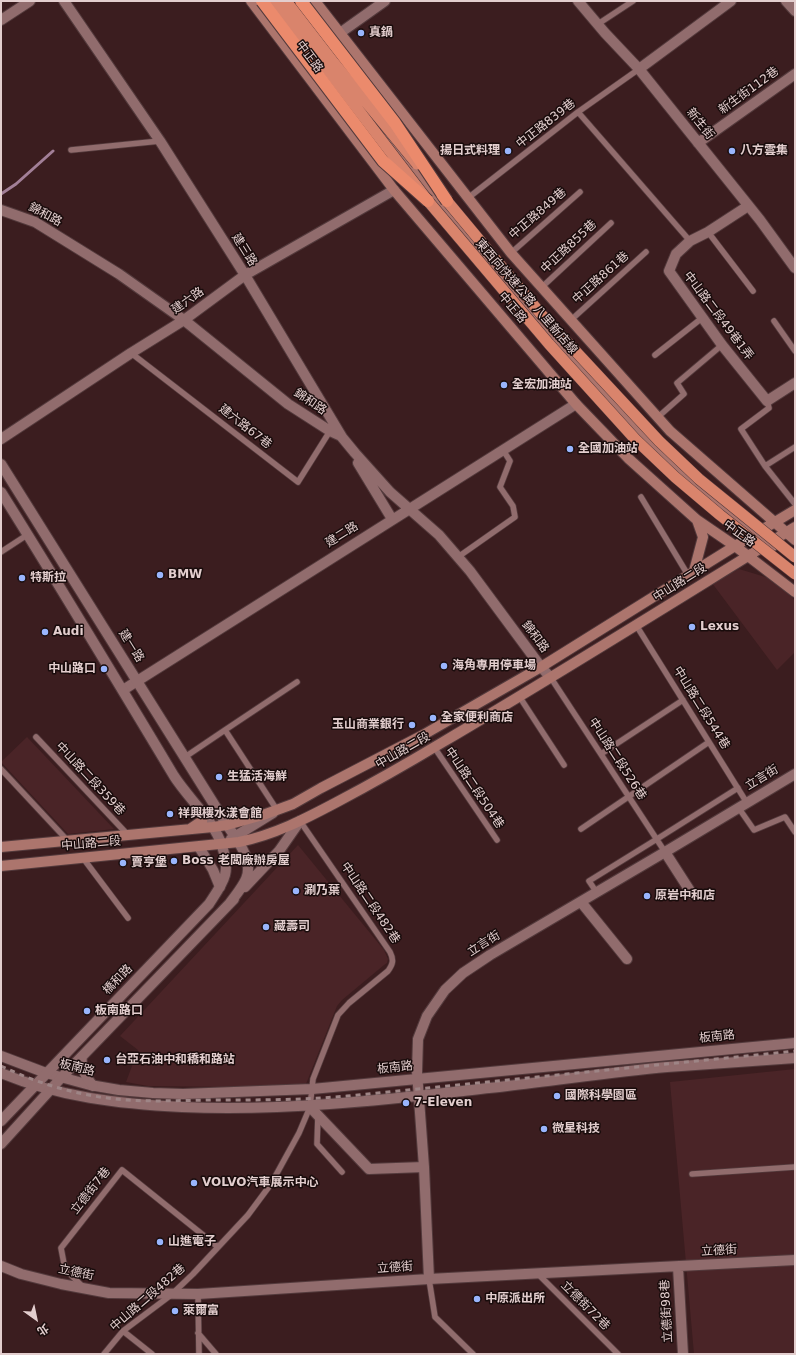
<!DOCTYPE html>
<meta charset="utf-8">
<style>
body{margin:0}
#map{position:relative;width:796px;height:1355px;overflow:hidden;background:#3b1d1f;font-family:"DejaVu Sans","Noto Sans TC",sans-serif}
canvas{display:block}
.frame{position:absolute;inset:0;border:2px solid #e3cece;pointer-events:none}
.north{position:absolute;left:16px;top:1299px;width:40px;height:40px;-webkit-text-stroke:3px #190c0c;paint-order:stroke;rotate:147deg;font-size:11px;font-weight:700;line-height:16px;text-align:center;color:#e3cece}
.north::after{content:'';display:block;margin:auto;width:14px;height:18px;background:#e3cece;clip-path:polygon(50% 0,100% 100%,50% 72%,0 100%)}
</style>
<div id="map">
<canvas width="796" height="1355"></canvas>
<div class="frame"></div>
<div class="north">北</div>
</div>
<script>
const ctx = document.querySelector('canvas').getContext('2d');
ctx.lineJoin = 'round';
function fill(path, color) { ctx.fillStyle = color; ctx.fill(path, 'evenodd'); }
function trace(path, color, width, dash) { ctx.strokeStyle = color; ctx.lineWidth = width; ctx.lineCap = dash ? 'butt' : 'round'; ctx.setLineDash(dash || []); ctx.stroke(path); }
function label(font, color, halo, rows, align = 'center') {
  ctx.font = font + ' "DejaVu Sans","Noto Sans TC",sans-serif'; ctx.lineWidth = 3; ctx.setLineDash([]); ctx.textBaseline = 'middle'; ctx.strokeStyle = halo; ctx.fillStyle = color; for (const [text, x, y, turn = 0] of rows) {
    ctx.save(); ctx.translate(x, y); ctx.rotate((+turn || 0) * Math.PI / 180); ctx.textAlign = isNaN(turn) ? turn : align; if (halo) ctx.strokeText(text, 0, 0); ctx.fillText(text, 0, 0); ctx.restore();
  }
}
fill(new Path2D(`
 M739,569L772,579L795,600V652L777,670L712,583Z
 M27,737L114,829L68,834L1,762Z
 M298,845L384,950L388,959L387,963L384,965L342,1000L337,1006L306,1084L236,1087L148,1086L126,1082L138,1050L120,1036Z
 M795,1069V1354H694L670,1082Z`), '#4a2427');
trace(new Path2D(`
 M1,194L16,184L53,151`), '#a27f97', 3);
const service = new Path2D(`
 M598,24L633,1
 M578,112L690,241
 M71,150L160,141
 M468,198L578,112L639,69
 M708,232L753,291
 M511,253L580,192
 M542,287L611,223
 M571,320L646,252
 M774,321L795,351
 M131,353L298,482L330,431
 M655,355L702,318
 M767,401L769,408L741,429L765,466L795,504
 M658,417L684,394L677,383L722,345
 M765,466L795,447
 M641,497L688,575
 M1,552L27,535
 M458,557L515,517L513,506L500,487L510,461L503,450
 M636,625L747,803
 M551,678L665,852
 M519,696L564,765
 M225,730L297,682
 M36,737L128,835
 M434,747L497,840
 M601,754L683,700
 M185,757L225,730L277,810
 M1,769L68,841
 M738,807L754,830L785,817L795,832
 M581,829L709,742
 M83,858L128,918
 M597,893L589,881L657,839L738,788
 M318,1115L317,1144L342,1172
 M692,1174L795,1167
 M538,1274L618,1354
 M429,1279L435,1317L473,1354
 M83,1287L65,1269L61,1248L122,1170L218,1247
 M198,1294L199,1354
 M123,1331L152,1354
 M198,1333L216,1354
 M104,1354L123,1331L171,1295L193,1274L248,1215L271,1184L299,1133L310,1107L313,1079L338,1015L349,1003L388,971C393,964 394,960 390,952L300,821`);
const minor = new Path2D(`
 M64,1L160,141L245,275L342,437
 M578,1L605,33L639,69L760,220L795,268
 M786,1L795,11
 M333,38L385,1
 M639,69L731,1
 M698,143L795,74
 M748,206L708,232L690,241L676,254L669,271L722,345L767,401L795,383
 M1,210L35,222L119,274L184,320L288,404L330,431L341,436L355,453L390,492L439,535L470,571L541,667L551,678
 M1,439L131,353L184,320L245,275L394,190
 M358,463L392,519
 M123,690L576,404
 M665,852L692,894
 M581,902L627,959
 M1,1056L46,1073L90,1085L119,1090L153,1093L183,1094L312,1089L795,1043
 M1,1073C59,1097 120,1104 182,1107C291,1112 399,1098 507,1086C560,1080 613,1072 667,1067C709,1064 752,1061 795,1058
 M310,1107L369,1169L424,1167
 M1,1266L21,1274L61,1284L109,1293L198,1294L429,1279L795,1260
 M678,1267L683,1354
 M429,1279L424,1167L417,1072L418,1039L427,1016L445,990L463,973L490,955L665,852L795,774`);
const tertiary = new Path2D(`
 M1,20L30,1
 M1,464L227,825C237,840 254,860 246,879C242,888 235,896 230,903
 M1,492C60,586 117,681 174,776C188,798 215,822 222,846C231,874 224,881 209,904L1,1121
 M231,839L273,813
 M199,847L213,870L220,887
 M245,887L279,851L300,821
 M82,1056C80,1068 86,1077 93,1086
 M1,1144L61,1078L234,899`);
const secondary = new Path2D(`
 M251,1L394,190L576,404L629,459L697,520L735,546L795,592
 M315,1L511,253L670,431L795,540
 M361,105C454,222 546,340 652,445C688,481 728,512 767,544L773,546
 M694,571L703,537L697,520
 M190,829L202,821L203,815
 M1,847L213,827L227,825L263,815L293,804L321,788L423,735L541,667L735,546L795,510
 M1,866L239,842C274,835 305,819 337,802C373,783 408,763 443,742C562,672 678,599 795,527`);
trace(service, '#533a3c', 7);
trace(minor, '#533a3c', 12);
trace(tertiary, '#533a3c', 12);
trace(secondary, '#533a3c', 12);
trace(service, '#916c6d', 5.5);
trace(minor, '#916c6d', 10);
trace(tertiary, '#916c6d', 10);
trace(secondary, '#ac756d', 10);
trace(new Path2D(`
 M1,1066C41,1085 83,1097 127,1100C157,1102 188,1100 219,1100C261,1100 304,1100 347,1096L795,1051`), '#9e8586', 3, [5, 5]);
const trunkBridge = new Path2D(`
 M275,1L428,201L549,344L635,439L675,477L720,515L795,574
 M286,1L334,63L417,164
 M442,195L541,314L659,441L699,479L795,557`);
const motorwayBridge = new Path2D(`
 M262,1L383,161L428,201
 M301,1L395,123L447,201`);
trace(trunkBridge, '#533a3c', 12, []);
trace(motorwayBridge, '#533a3c', 14, []);
trace(trunkBridge, '#d9846c', 11);
trace(motorwayBridge, '#eb8a6c', 12);
for (const [x, y, r, color] of [
 [361,33,4,"#99b5fd"],
 [508,151,4,"#99b5fd"],
 [732,151,4,"#99b5fd"],
 [504,385,4,"#99b5fd"],
 [570,449,4,"#99b5fd"],
 [160,575,4,"#99b5fd"],
 [22,578,4,"#99b5fd"],
 [692,627,4,"#99b5fd"],
 [45,632,4,"#99b5fd"],
 [444,666,4,"#99b5fd"],
 [104,669,4,"#99b5fd"],
 [433,718,4,"#99b5fd"],
 [412,725,4,"#99b5fd"],
 [219,777,4,"#99b5fd"],
 [170,814,4,"#99b5fd"],
 [174,861,4,"#99b5fd"],
 [123,863,4,"#99b5fd"],
 [296,891,4,"#99b5fd"],
 [647,896,4,"#99b5fd"],
 [266,927,4,"#99b5fd"],
 [87,1011,4,"#99b5fd"],
 [107,1060,4,"#99b5fd"],
 [557,1096,4,"#99b5fd"],
 [406,1103,4,"#99b5fd"],
 [544,1129,4,"#99b5fd"],
 [194,1183,4,"#99b5fd"],
 [160,1242,4,"#99b5fd"],
 [477,1299,4,"#99b5fd"],
 [175,1311,4,"#99b5fd"]
]) { const dot = new Path2D(); dot.arc(x, y, r, 0, 2 * Math.PI); ctx.fillStyle = color; ctx.fill(dot); trace(dot, '#190c0c', 1.5); }
label('bold 12px', '#e3cece', '#190c0c', [
 ["真鍋",369,33],
 ["揚日式料理",500,151,"right"],
 ["八方雲集",740,151],
 ["全宏加油站",512,385],
 ["全國加油站",578,449],
 ["BMW",168,575],
 ["特斯拉",30,578],
 ["Lexus",700,627],
 ["Audi",53,632],
 ["海角專用停車場",452,666],
 ["中山路口",96,669,"right"],
 ["全家便利商店",441,718],
 ["玉山商業銀行",404,725,"right"],
 ["生猛活海鮮",227,777],
 ["祥興樓水漾會館",178,814],
 ["Boss 老闆廠辦房屋",182,861],
 ["賣亨堡",131,863],
 ["涮乃葉",304,891],
 ["原岩中和店",655,896],
 ["藏壽司",274,927],
 ["板南路口",95,1011],
 ["台亞石油中和穚和路站",115,1060],
 ["國際科學園區",565,1096],
 ["7-Eleven",414,1103],
 ["微星科技",552,1129],
 ["VOLVO汽車展示中心",202,1183],
 ["山進電子",168,1242],
 ["中原派出所",485,1299],
 ["萊爾富",183,1311]
], 'left');
label('12px', '#e3cece', '#190c0c', [
 ["中正路",309,57,53],
 ["新生街112巷",749,91,-36],
 ["中正路839巷",546,124,-38],
 ["新生街",700,124,51],
 ["中正路849巷",538,214,-41],
 ["錦和路",45,215,28],
 ["中正路855巷",569,247,-43],
 ["建三路",244,250,58],
 ["中正路861巷",601,278,-42],
 ["東西向快速公路 八里新店線",526,297,49],
 ["建六路",188,301,-35],
 ["中正路",512,308,50],
 ["中山路二段49巷1弄",718,316,53],
 ["錦和路",310,402,34],
 ["建六路67巷",245,427,38],
 ["中正路",739,534,36],
 ["建二路",342,535,-32],
 ["中山路二段",680,583,-32],
 ["錦和路",535,637,53],
 ["建一路",131,646,58],
 ["中山路二段544巷",701,708,58],
 ["中山路二段",403,751,-30],
 ["中山路二段526巷",617,759,57],
 ["立言街",762,778,-31],
 ["中山路二段359巷",90,779,47],
 ["中山路二段504巷",474,788,56],
 ["中山路二段",91,844,-5],
 ["中山路二段482巷",370,903,56],
 ["立言街",484,944,-32],
 ["橋和路",118,980,-46],
 ["板南路",717,1037,-6],
 ["板南路",77,1068,14],
 ["板南路",395,1068,-6],
 ["立德街7巷",91,1191,-52],
 ["立德街",719,1251,-3],
 ["立德街",395,1268,-4],
 ["立德街",76,1273,12],
 ["中山路二段482巷",148,1298,-41],
 ["立德街72巷",585,1306,45],
 ["立德街98巷",667,1311,-93]
]);
</script>
